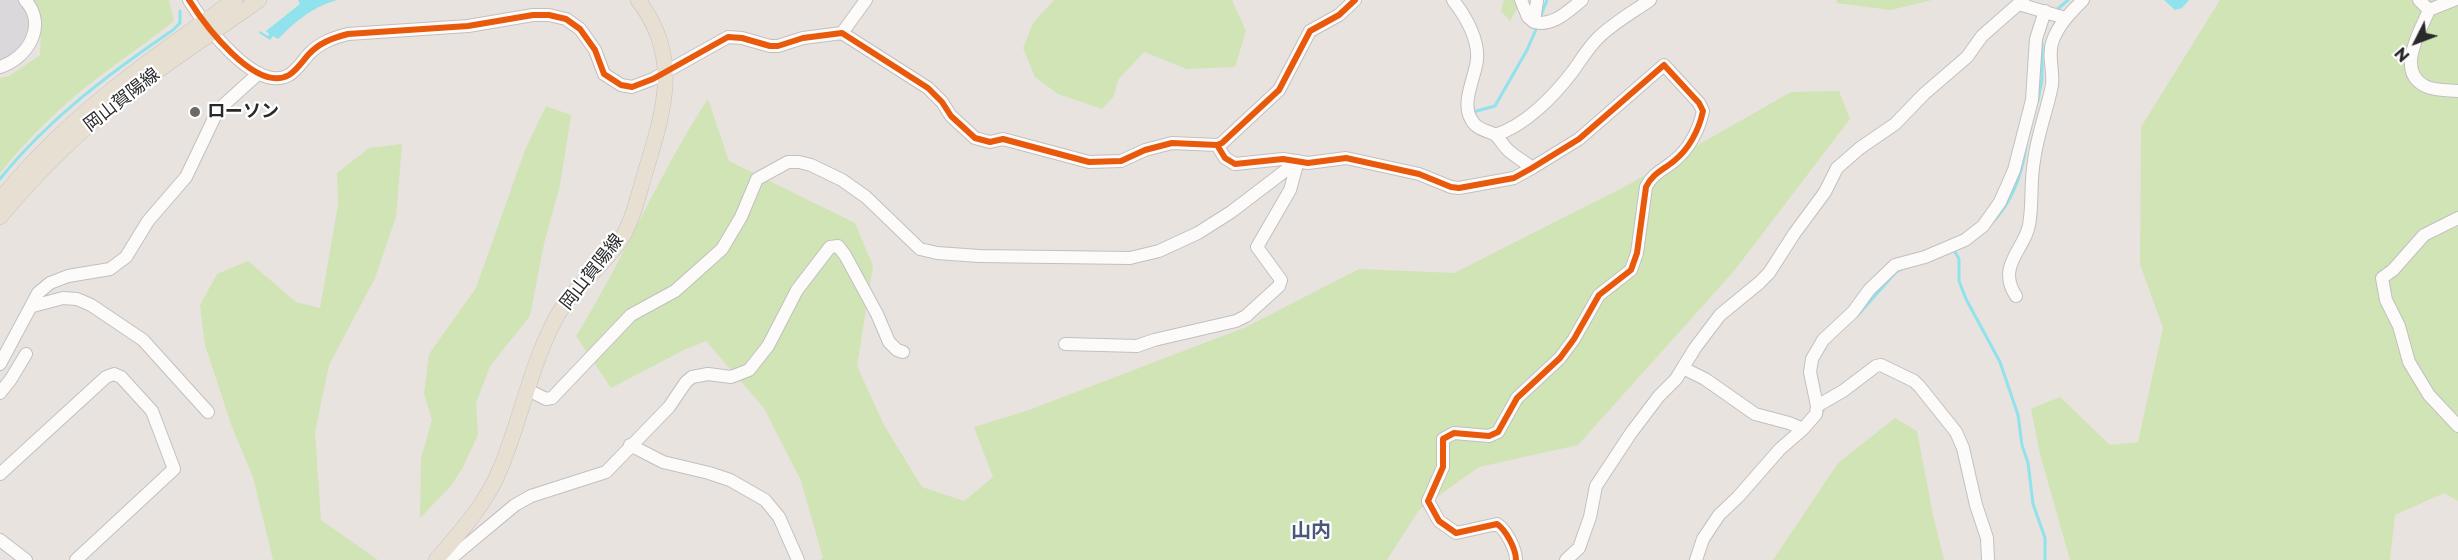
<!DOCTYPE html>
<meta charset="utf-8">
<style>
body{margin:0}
#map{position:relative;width:2458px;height:560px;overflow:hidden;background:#e8e3df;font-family:Montserrat,sans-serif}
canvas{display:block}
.north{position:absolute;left:2386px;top:12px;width:60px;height:60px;-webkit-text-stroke:4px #fff;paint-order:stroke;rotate:228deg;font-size:16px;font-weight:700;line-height:24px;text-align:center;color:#292929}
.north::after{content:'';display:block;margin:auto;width:21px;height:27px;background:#292929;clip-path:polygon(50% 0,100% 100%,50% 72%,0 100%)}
</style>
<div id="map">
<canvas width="2458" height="560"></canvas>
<div class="north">N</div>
</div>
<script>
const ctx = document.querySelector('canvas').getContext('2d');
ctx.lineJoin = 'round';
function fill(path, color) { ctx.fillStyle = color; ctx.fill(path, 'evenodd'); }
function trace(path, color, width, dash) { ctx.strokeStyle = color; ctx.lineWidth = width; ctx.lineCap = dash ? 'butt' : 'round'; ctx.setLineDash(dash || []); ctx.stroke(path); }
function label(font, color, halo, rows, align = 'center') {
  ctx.font = font + ' Montserrat,"Noto Sans JP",sans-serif'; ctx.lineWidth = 4.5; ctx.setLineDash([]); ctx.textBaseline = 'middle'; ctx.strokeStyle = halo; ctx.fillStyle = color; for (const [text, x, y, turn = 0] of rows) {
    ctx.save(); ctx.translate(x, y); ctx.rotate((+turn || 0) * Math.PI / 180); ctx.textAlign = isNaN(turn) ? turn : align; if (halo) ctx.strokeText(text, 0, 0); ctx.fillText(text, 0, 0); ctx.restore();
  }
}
fill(new Path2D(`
 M0,0H19L26,8L31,29L20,50L0,61Z`), '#dbd8db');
fill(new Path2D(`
 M29,0H169L174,21C135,52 93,78 57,112C36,131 18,151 0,173V78L9,76L40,55C41,36 43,16 29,0Z
 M1054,0H1232L1246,31L1235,67L1187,69L1144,52L1118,80L1114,96L1102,109L1058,94L1035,77L1023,48L1033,23Z
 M1504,0H1522L1510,21L1501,11Z
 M1837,0H1932L1891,10L1836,3Z
 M2220,0H2458V501L2444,493L2395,515L2390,560H2070L2040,454L2031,409L2060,397L2110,445L2138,442L2163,328L2140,264L2141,127Z
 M1839,91L1850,119L1734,271L1578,445L1479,467L1419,510L1387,560H819L823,558L801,481L764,408L706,341L684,350L611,388L576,336C624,259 658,175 708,99L729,161L855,223L873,266L857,366L884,425L922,487L964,501L993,477L974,427L1029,410L1246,327L1359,269L1454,273L1626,186L1791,92Z
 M546,106L571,115L560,185L544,244L530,316L490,366L476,403L478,435L462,469L450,487L420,518L421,458L432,420L424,393L429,354L476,288L525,150Z
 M402,144L396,217L375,278L329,365L315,432L321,520L378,560H273L253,477L232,427L205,345L200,305L217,274L248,261L296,302L320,308L338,205L337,173L369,148Z
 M1895,418L1917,431L1933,515L1944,560H1773L1838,463Z`), '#d0e4b6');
fill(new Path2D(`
 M298,0H337C312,7 296,21 278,39L273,36L270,40L259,33L260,31L268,36L269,34L266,31L300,4Z
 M2164,0H2189L2182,8L2175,10Z`), '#90e2ec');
trace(new Path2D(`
 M2054,12L2068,0
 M1540,18L1547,0
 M2038,101L2042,79V42
 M1473,112L1495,106L1527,50L1537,27
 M0,179C48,119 110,73 173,30L180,23V11
 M1990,225C2012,203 2022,176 2026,146
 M1954,250L1959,259V281L1966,299L2000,362L2018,415L2022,445L2028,463L2033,504L2045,538V560
 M1857,316L1896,272L1902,269
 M1820,418L1825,405`), '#90e2ec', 3);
const minor = new Path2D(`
 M189,0C204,24 256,94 289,75C297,70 302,62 308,55C319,43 332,38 348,34L468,26L533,15H549L566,19L580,29L595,50L604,74L621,85L632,87L653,79L728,37L742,38L770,46H778L803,38L842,33L928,88L942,102L951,116L975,138L990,142L1003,139L1089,162L1121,161L1145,150L1172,143L1217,145L1222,143L1279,90L1310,31L1339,15L1355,0
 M1453,0C1466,17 1479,38 1477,60C1475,78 1461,102 1471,119C1476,129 1485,130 1494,134C1500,138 1504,147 1509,151C1516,157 1525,162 1532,168
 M1521,0L1528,17L1534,22
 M1537,0L1534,22C1553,27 1568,11 1582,0
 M2419,0L2429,10
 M2454,0L2429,10C2421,30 2395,71 2425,86C2435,91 2448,90 2458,91
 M2019,4L2065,18
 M842,33L866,0
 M0,67C28,58 48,25 25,0
 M1495,135C1525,126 1554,96 1573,71C1581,60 1588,48 1598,38C1613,23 1633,12 1650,0
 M1217,145L1225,158L1235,164L1283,159L1308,163L1346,158L1419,174L1451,187L1459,188L1514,178L1532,168L1579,139L1664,65L1699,103L1703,111C1699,130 1689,149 1674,161C1663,170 1652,174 1646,187L1637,253L1631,270L1599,295L1574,339L1560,358L1517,398L1498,432L1489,436L1454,433L1443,439V467L1428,501L1439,521L1456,533L1497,524C1506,530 1516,549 1516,560
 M2458,218L2424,235L2393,270L2382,278L2386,300L2399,326L2409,362L2429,395L2458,426
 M2016,296C1996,266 2025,249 2029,225C2033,204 2030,182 2034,161C2037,135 2047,111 2052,85C2054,70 2047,55 2053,40C2059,24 2071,12 2083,0
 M33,306L63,298L77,299L91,305L143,340L208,412
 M1065,344L1137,346L1154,340L1236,321L1246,316L1279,286L1281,280L1257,247L1290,190L1298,161
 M0,364L38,293L50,283L68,276L110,269L126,257L148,221L186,177L218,110L259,73
 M1683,368L1705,379L1755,414L1789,423L1803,429
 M528,390L546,399L552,398L631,315L675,291L722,249L741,217L757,179L788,162H799L811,165L842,180L866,197L920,249L937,253L979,256L1130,258L1159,251L1198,233L1231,212L1298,161
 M0,393L11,379L26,354
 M1817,406L1810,372L1812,359L1823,340L1853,312L1869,290L1895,265L1925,257L1965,240L1983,226L2000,202L2014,170L2032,100L2036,39L2045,11
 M630,445L663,462L709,473L730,480L765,500L779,517L798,560
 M0,474L106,377L114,374L121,377L152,411L174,469L76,560
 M0,540L26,560
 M449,560L515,505L531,496L606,472L669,407L686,382L692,377L708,374L731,377L749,370L768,346L797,290L830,247L838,246L845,255L877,314L889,342L897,350L903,352
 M1566,560L1579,548L1590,517L1596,486L1631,433L1659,396L1676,379L1695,348L1720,315L1759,283L1769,273L1794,234L1825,192L1837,168L1860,148L1895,124L1924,94L1967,57L1982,36L2023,0
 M1696,560L1703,539L1719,515L1738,497L1780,449L1803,429L1816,414L1817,406L1843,391L1876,366L1881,365L1914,381L1920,387L1956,432L1963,448L1976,505L1987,538L1988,560`);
const major = new Path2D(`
 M0,200C64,119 151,58 235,0
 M0,217C38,171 80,130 128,93C170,60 216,31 259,0
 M436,560C461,531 487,503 501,467C521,419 531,364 556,318C572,288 601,269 620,241C633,221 638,196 645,173C664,110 682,57 638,0`);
trace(minor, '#c1c0c1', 14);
trace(major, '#c4c2c1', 16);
trace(minor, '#fcfbfa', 12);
trace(major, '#e6dfd2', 15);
trace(new Path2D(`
 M189,0C204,24 256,94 289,75C297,70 302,62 308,55C319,43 332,38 348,34L468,26L533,15H549L566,19L580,29L595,50L604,74L621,85L632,87L653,79L728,37L742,38L770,46H778L803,38L842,33L928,88L942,102L951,116L975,138L990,142L1003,139L1089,162L1121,161L1145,150L1172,143L1217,145L1222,143L1279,90L1310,31L1339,15L1355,0
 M1217,145L1225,158L1235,164L1283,159L1308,163L1346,158L1419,174L1451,187L1459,188L1514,178L1532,168L1579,139L1664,65L1699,103L1703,111C1699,130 1689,149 1674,161C1663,170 1652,174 1646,187L1637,253L1631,270L1599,295L1574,339L1560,358L1517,398L1498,432L1489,436L1454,433L1443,439V467L1428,501L1439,521L1456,533L1497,524C1506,530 1516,549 1516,560`), '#e8590c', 6);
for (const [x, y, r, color] of [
 [195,112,6,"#6c6a69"]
]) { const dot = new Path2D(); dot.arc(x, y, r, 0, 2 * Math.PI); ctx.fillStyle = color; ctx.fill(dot); trace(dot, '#fff', 2); }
label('18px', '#292929', '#fff', [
 ["岡山賀陽線",122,100,-38],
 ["岡山賀陽線",592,272,-52]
]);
label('bold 18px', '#292929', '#fff', [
 ["ローソン",207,112]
], 'left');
label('bold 20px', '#49597b', '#fff', [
 ["山内",1311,531]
]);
</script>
